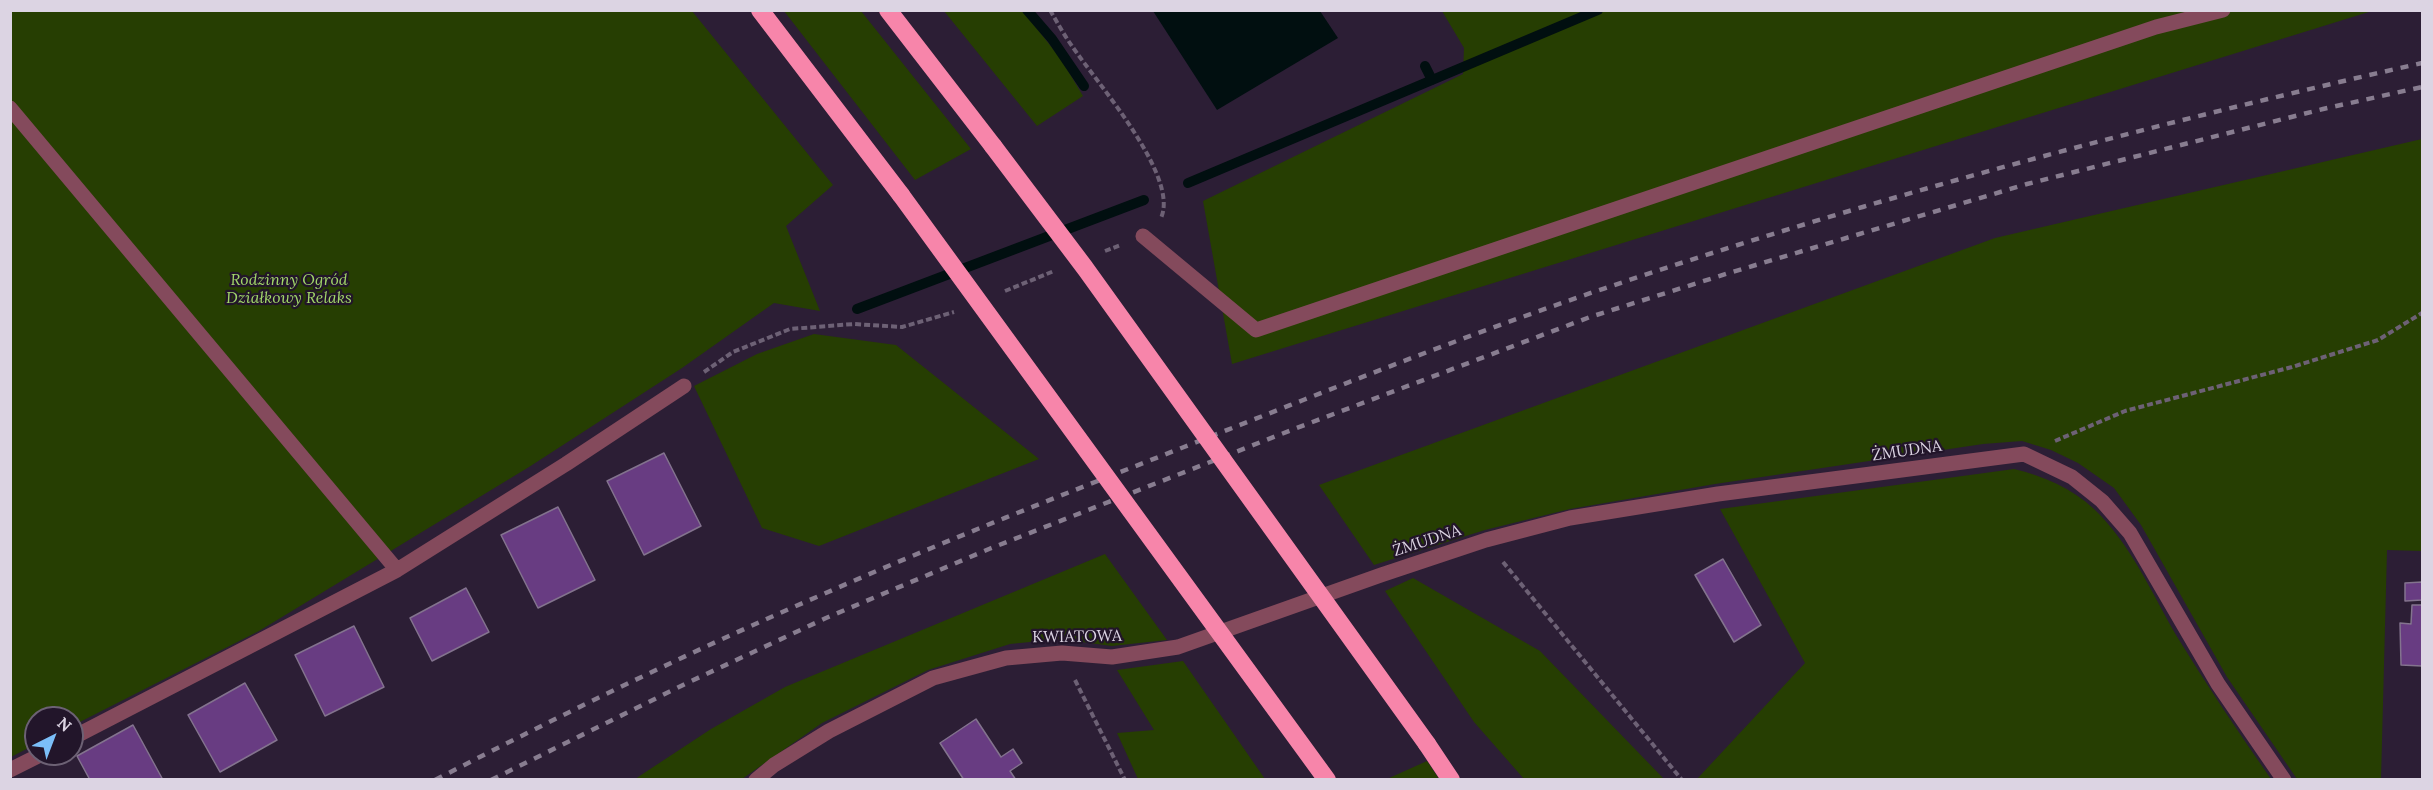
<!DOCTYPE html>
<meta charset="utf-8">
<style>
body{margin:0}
#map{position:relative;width:2433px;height:790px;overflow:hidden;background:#2c1e35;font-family:Lora,serif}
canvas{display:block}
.frame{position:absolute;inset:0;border:12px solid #dcd4e3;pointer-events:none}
.north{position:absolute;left:24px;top:706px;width:60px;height:60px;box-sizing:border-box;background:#22152a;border:2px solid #6c6174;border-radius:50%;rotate:42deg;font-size:16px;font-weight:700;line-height:24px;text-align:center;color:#dcd4e3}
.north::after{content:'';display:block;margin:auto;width:21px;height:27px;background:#7bbef8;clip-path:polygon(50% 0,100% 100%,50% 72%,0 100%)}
</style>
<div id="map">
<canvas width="2433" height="790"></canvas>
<div class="frame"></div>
<div class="north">N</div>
</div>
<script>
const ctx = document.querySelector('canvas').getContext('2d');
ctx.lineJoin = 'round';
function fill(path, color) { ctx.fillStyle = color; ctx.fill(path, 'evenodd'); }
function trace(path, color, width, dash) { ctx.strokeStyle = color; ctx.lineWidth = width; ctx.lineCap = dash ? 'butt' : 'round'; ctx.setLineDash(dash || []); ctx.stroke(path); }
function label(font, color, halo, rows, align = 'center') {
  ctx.font = font + ' Lora,serif'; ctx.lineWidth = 4.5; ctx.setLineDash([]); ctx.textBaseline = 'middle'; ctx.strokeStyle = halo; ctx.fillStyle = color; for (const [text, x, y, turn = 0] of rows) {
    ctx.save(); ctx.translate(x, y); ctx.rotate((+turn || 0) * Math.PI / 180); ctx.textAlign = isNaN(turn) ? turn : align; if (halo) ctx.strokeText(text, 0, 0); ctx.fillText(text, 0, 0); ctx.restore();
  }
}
fill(new Path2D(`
 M11,11H692L833,185L786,226L820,311L774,303L682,368L529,467L259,631L72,726V718H36V744L11,757Z
 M784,11H861L971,149L915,180Z
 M944,11H1027L1034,25L1061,59L1083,96L1037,126Z
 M1442,11H2372L1232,364L1203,201L1463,74L1464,48Z
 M2422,139V551L2387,550L2381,779H2297L2227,677L2141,525L2114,488L2078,463L2051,450L2022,441L1983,444L1715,484L1570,509L1485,530L1374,565L1319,485L1995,238Z
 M814,334L896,345L1039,459L819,546L762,528L694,386L757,354Z
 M2014,469C2043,476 2072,488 2094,509C2130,543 2152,593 2176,635C2206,684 2238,732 2271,779H1697L1805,663L1720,509Z
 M1105,554L1167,640L1112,646L1060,639L1010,644L928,670L822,723L742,779H635L711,729L785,687Z
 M1413,578L1540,651L1664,779H1524L1474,722L1385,591Z
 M1183,661L1265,779H1138L1117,733L1154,730L1117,670Z
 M1427,761L1439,779H1387Z`), '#263e02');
fill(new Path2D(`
 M1153,11H1320L1338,38L1217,110Z`), '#010f10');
trace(new Path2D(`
 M1027,10L1052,39L1084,86
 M1425,66L1432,80
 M1188,183L1598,10
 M857,309L1144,200`), '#010f10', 10);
const building = new Path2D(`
 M664,453L701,526L644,555L607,481Z
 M558,507L595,580L538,608L501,535Z
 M1723,559L1761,625L1734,642L1695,575Z
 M2422,582V600L2405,601V583Z
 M466,588L489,632L432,661L410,618Z
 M2412,605H2422V666L2401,665L2400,623L2411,624Z
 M354,626L384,687L325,716L295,655Z
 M245,683L277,740L220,772L188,715Z
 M976,719L1001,757L1013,749L1022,763L1010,771L1016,780H964L940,743Z
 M133,725L163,780H90L77,756Z`);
fill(building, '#683c82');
trace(building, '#83738e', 1.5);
trace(new Path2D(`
 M1050,10C1057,22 1064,35 1072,46C1096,82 1180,176 1161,218
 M1105,251L1121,245
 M1005,291L1054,271
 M704,372L733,352L790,329L854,324L902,327L954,312
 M2055,441L2125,411L2292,367L2378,340L2422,313
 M1503,562L1682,780
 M1075,680L1125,780`), '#6d6175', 4, [6, 3]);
trace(new Path2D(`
 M10,108L397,570
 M1143,236L1256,330L2156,27L2223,10
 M72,738L397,570L566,464L684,386
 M10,770L42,754
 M756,780L774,765L829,731L933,678L1006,658L1062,653L1112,657L1178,647L1381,575L1486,540L1570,518L1718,494L2024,454L2072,477L2102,501L2130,533L2218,684L2284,780`), '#844a5c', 15);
trace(new Path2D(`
 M760,10L901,195
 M888,10L993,146
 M1427,744L1451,780`), '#f785aa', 18);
trace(new Path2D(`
 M435,780C561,715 689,652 819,596C939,543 1062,495 1184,447C1316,395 1448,342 1582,296C1857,202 2139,127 2422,63
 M491,780L685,684L826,618L989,549L1294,429L1590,317L1729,273L2027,184L2323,109L2422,87`), '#887d90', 4.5, [8, 8]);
trace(new Path2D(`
 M993,146L1085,268L1427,744
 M901,195L1327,780`), '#f785aa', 18);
label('italic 16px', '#a1d66a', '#22152a', [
 ["Rodzinny Ogród",289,280],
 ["Działkowy Relaks",289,298]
]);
label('16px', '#dcd4e3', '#22152a', [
 ["ŻMUDNA",1907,451,-8],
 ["ŻMUDNA",1427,541,-18],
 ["KWIATOWA",1077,637,-1]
]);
</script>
